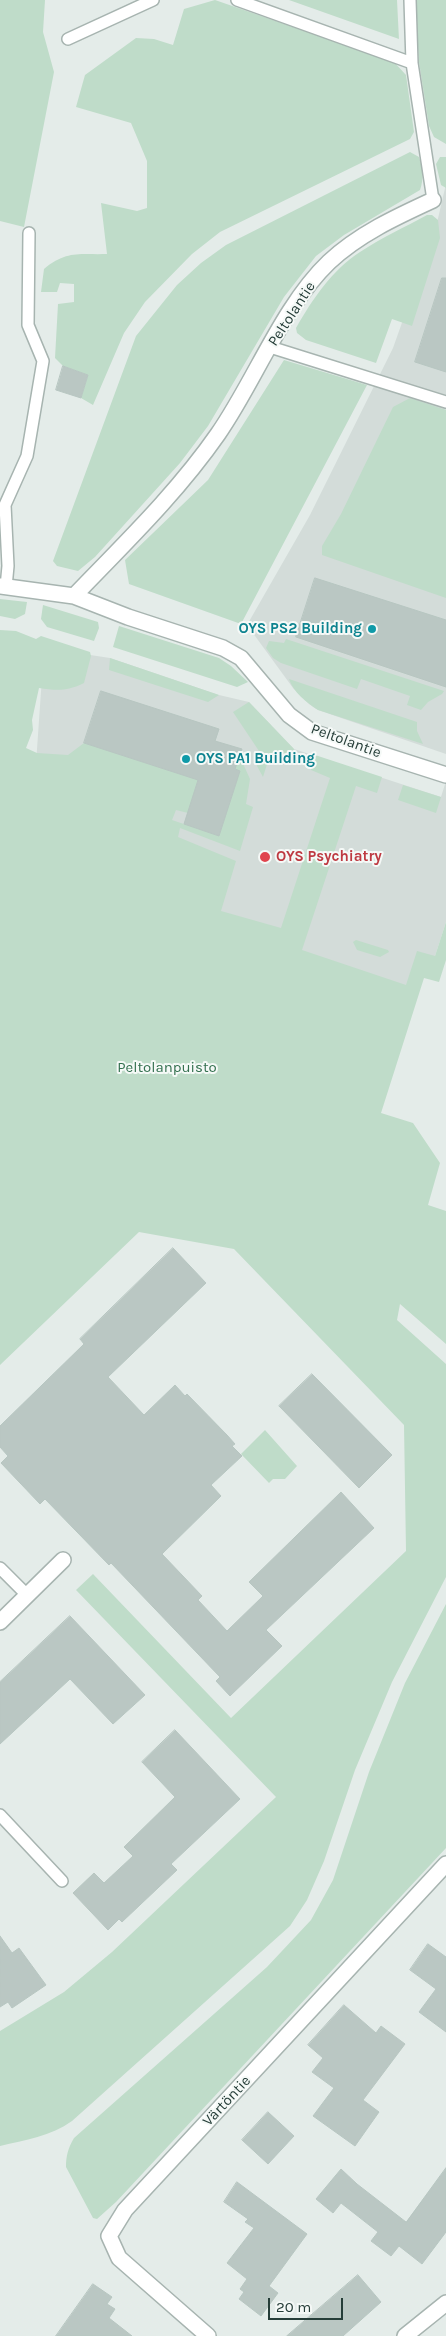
<!DOCTYPE html>
<meta charset="utf-8">
<style>
body{margin:0}
#map{position:relative;width:446px;height:2336px;overflow:hidden;background:#e4ece9;font-family:Karla,sans-serif}
canvas{display:block}
.scale{position:absolute;left:268px;top:2298px;width:75px;height:22px;box-sizing:border-box;border:2px solid #253d38;border-top:0;padding-left:6px;font-size:15px;line-height:18px;white-space:nowrap;color:#253d38;-webkit-text-stroke:4px #f5f9f7;paint-order:stroke}
</style>
<div id="map">
<canvas width="446" height="2336"></canvas>
<div class="scale">20 m</div>
</div>
<script>
const ctx = document.querySelector('canvas').getContext('2d');
ctx.lineJoin = 'round';
function fill(path, color) { ctx.fillStyle = color; ctx.fill(path, 'evenodd'); }
function trace(path, color, width, dash) { ctx.strokeStyle = color; ctx.lineWidth = width; ctx.lineCap = dash ? 'butt' : 'round'; ctx.setLineDash(dash || []); ctx.stroke(path); }
function label(font, color, halo, rows, align = 'center') {
  ctx.font = font + ' Karla,sans-serif'; ctx.lineWidth = 4; ctx.setLineDash([]); ctx.textBaseline = 'middle'; ctx.strokeStyle = halo; ctx.fillStyle = color; for (const [text, x, y, turn = 0] of rows) {
    ctx.save(); ctx.translate(x, y); ctx.rotate((+turn || 0) * Math.PI / 180); ctx.textAlign = isNaN(turn) ? turn : align; if (halo) ctx.strokeText(text, 0, 0); ctx.fillText(text, 0, 0); ctx.restore();
  }
}
fill(new Path2D(`
 M446,184V754L318,710L309,704L293,688L247,625L310,515L393,348L436,227Z
 M44,648L110,658L219,695L249,702L294,749L441,797L446,781V922L435,956L402,994L134,907L33,807Z`), '#d3dcd9');
fill(new Path2D(`
 M0,0H45L43,32L54,72L24,227L0,221Z
 M215,0L394,62L406,75L414,132L410,139L220,232L192,254L145,302L124,333L93,405L81,398L88,375L63,366L55,358L58,304L74,302V284L60,283L57,292H41L44,269C67,250 80,255 107,254L101,203L137,211L147,208V161L131,123L76,107L85,75L136,38L154,39L173,45L184,9Z
 M289,0H397L399,40V39Z
 M415,0H446V144L434,137L429,126L419,62Z
 M410,152L419,157C423,168 424,179 420,190L344,235L316,256L284,297L208,426L180,463L95,557L78,571L57,566L53,561L136,336L177,285L201,263L226,245Z
 M440,157H446V188L441,185L436,164Z
 M427,215H432L438,220L440,238L412,326L392,319L376,363L306,340L297,333L296,328C312,300 332,270 360,252C381,238 405,227 427,215Z
 M284,360L367,385L241,624L129,584L125,560L208,480Z
 M410,398L446,410V598L322,555V546L341,514L393,407Z
 M0,599L27,602L25,614L15,619L0,616Z
 M43,605L98,622L99,628L94,641L47,627L41,619Z
 M119,626L219,658L231,666L248,682L237,687L113,647Z
 M0,630L16,631L36,639L41,636L90,652L91,656L84,683C68,691 57,691 39,688L32,720L33,730L26,748L37,753L68,755L84,743L198,780L188,813L176,810L172,820L219,836L240,771L235,769L240,757L250,779L246,804L253,807L240,851L180,828L178,837L236,861L221,911L281,928L330,778L311,770L315,755L382,777L377,793L356,786L302,950L406,985L417,951L435,956L446,922V960L439,982L424,978L381,1113L413,1123L440,1163L428,1205L446,1211V1344L400,1304L397,1320L446,1364V1577L392,1682L355,1770L324,1861L307,1900L290,1926L72,2121C51,2136 25,2140 0,2146V2031L64,1992L112,1952L276,1797L76,1590L93,1574L231,1718L406,1551L404,1425L234,1249L139,1232L0,1365Z
 M286,639L444,691L442,694L428,702L421,710L407,705L410,696L361,679L357,689L281,663L273,658L266,648L269,641L284,643Z
 M110,658L219,695L208,702L109,670Z
 M289,679L417,722V731L423,744L318,710C307,703 293,692 289,679Z
 M249,702L294,749L289,764L269,758L263,777L257,766L259,751L233,712Z
 M403,785L441,797L436,813L398,800Z
 M356,940L388,950L389,952L380,957L357,950L353,942Z
 M265,1430L297,1466L285,1479H273L269,1483L241,1454Z
 M446,1604V1848L116,2202L97,2219L93,2218L66,2167C66,2156 68,2148 74,2138L267,1967L311,1920L333,1880L369,1772L405,1683Z`), '#bfdcc9');
const building = new Path2D(`
 M442,278H446V372L415,362Z
 M63,366L88,375L81,398L56,390Z
 M315,578L446,620V687L296,637Z
 M101,691L219,729L215,741L242,749L235,769L240,771L219,836L184,824L198,780L84,743Z
 M173,1248L206,1283L108,1377L144,1415L175,1385L185,1396L187,1394L227,1435L235,1444L232,1446L242,1456L211,1485L221,1496L162,1554L202,1596L198,1600L227,1631L263,1596L249,1582L341,1492L374,1528L266,1630L282,1646L230,1696L216,1681L220,1677L111,1563L109,1565L45,1499L40,1504L1,1463L8,1456L0,1447V1426L84,1344L80,1339Z
 M312,1374L392,1455L359,1488L279,1406Z
 M70,1616L145,1695L113,1724L70,1679L0,1744V1682Z
 M175,1730L240,1799L171,1864L177,1870L122,1922L119,1919L108,1930L73,1893L94,1873L104,1883L133,1856L124,1847L175,1797L142,1762Z
 M0,1936L12,1953L19,1948L46,1985L12,2008L8,2002L0,2007Z
 M428,1944L446,1957V2032L419,2012L436,1989L410,1970Z
 M344,2005L376,2033L381,2026L405,2044L363,2100L379,2112L355,2146L313,2116L334,2088L312,2072L323,2058L308,2045Z
 M268,2112L294,2136L268,2164L242,2140Z
 M446,2168V2232L422,2264L399,2246L391,2256L371,2241L378,2232L341,2203L333,2213L316,2199L341,2169L357,2184L406,2222Z
 M237,2182L307,2234L269,2286L278,2293L261,2316L239,2299L244,2292L240,2289L247,2279L227,2263L254,2228L245,2222L248,2219L224,2202Z
 M358,2275L381,2302L343,2336H287Z
 M93,2284L112,2297L107,2304L115,2309L109,2318L132,2336H56Z`);
fill(building, '#bac7c3');
trace(building, '#b7c6c1', 1);
const service = new Path2D(`
 M237,0L412,63
 M410,0L412,63L433,200
 M68,39L153,0
 M270,347L446,402
 M6,587L8,566L5,505L27,456L43,361L28,325L29,233
 M0,1568L28,1596
 M0,1815L62,1881`);
const minor = new Path2D(`
 M0,586L74,596C124,544 177,493 218,434C255,381 282,307 329,262C359,234 396,217 433,200
 M74,596L128,617L223,648L241,658L289,715L312,732L446,775
 M0,1622L63,1560
 M208,2336L119,2258L109,2236L125,2210L446,1864
 M405,2336L446,2303`);
trace(service, '#a7b4b0', 14);
trace(minor, '#a7b4b0', 18);
trace(service, '#fff', 11);
trace(minor, '#fff', 15);
for (const [x, y, r, color] of [
 [372,629,5,"#0f9aa8"],
 [186,759,5,"#0f9aa8"],
 [265,857,6,"#e0444e"]
]) { const dot = new Path2D(); dot.arc(x, y, r, 0, 2 * Math.PI); ctx.fillStyle = color; ctx.fill(dot); trace(dot, '#f5f9f7', 2); }
label('15px', '#253d38', '#f5f9f7', [
 ["Peltolantie",292,314,-57],
 ["Peltolantie",346,741,20],
 ["Värtöntie",227,2101,-47]
]);
label('bold 15px', '#0d838f', '#f5f9f7', [
 ["OYS PS2 Building",362,629],
 ["OYS PA1 Building",196,759,"left"]
], 'right');
label('bold 15px', '#be3a42', '#f5f9f7', [
 ["OYS Psychiatry",276,857]
], 'left');
label('15px', '#33704f', '#f5f9f7', [
 ["Peltolanpuisto",167,1068]
]);
</script>
